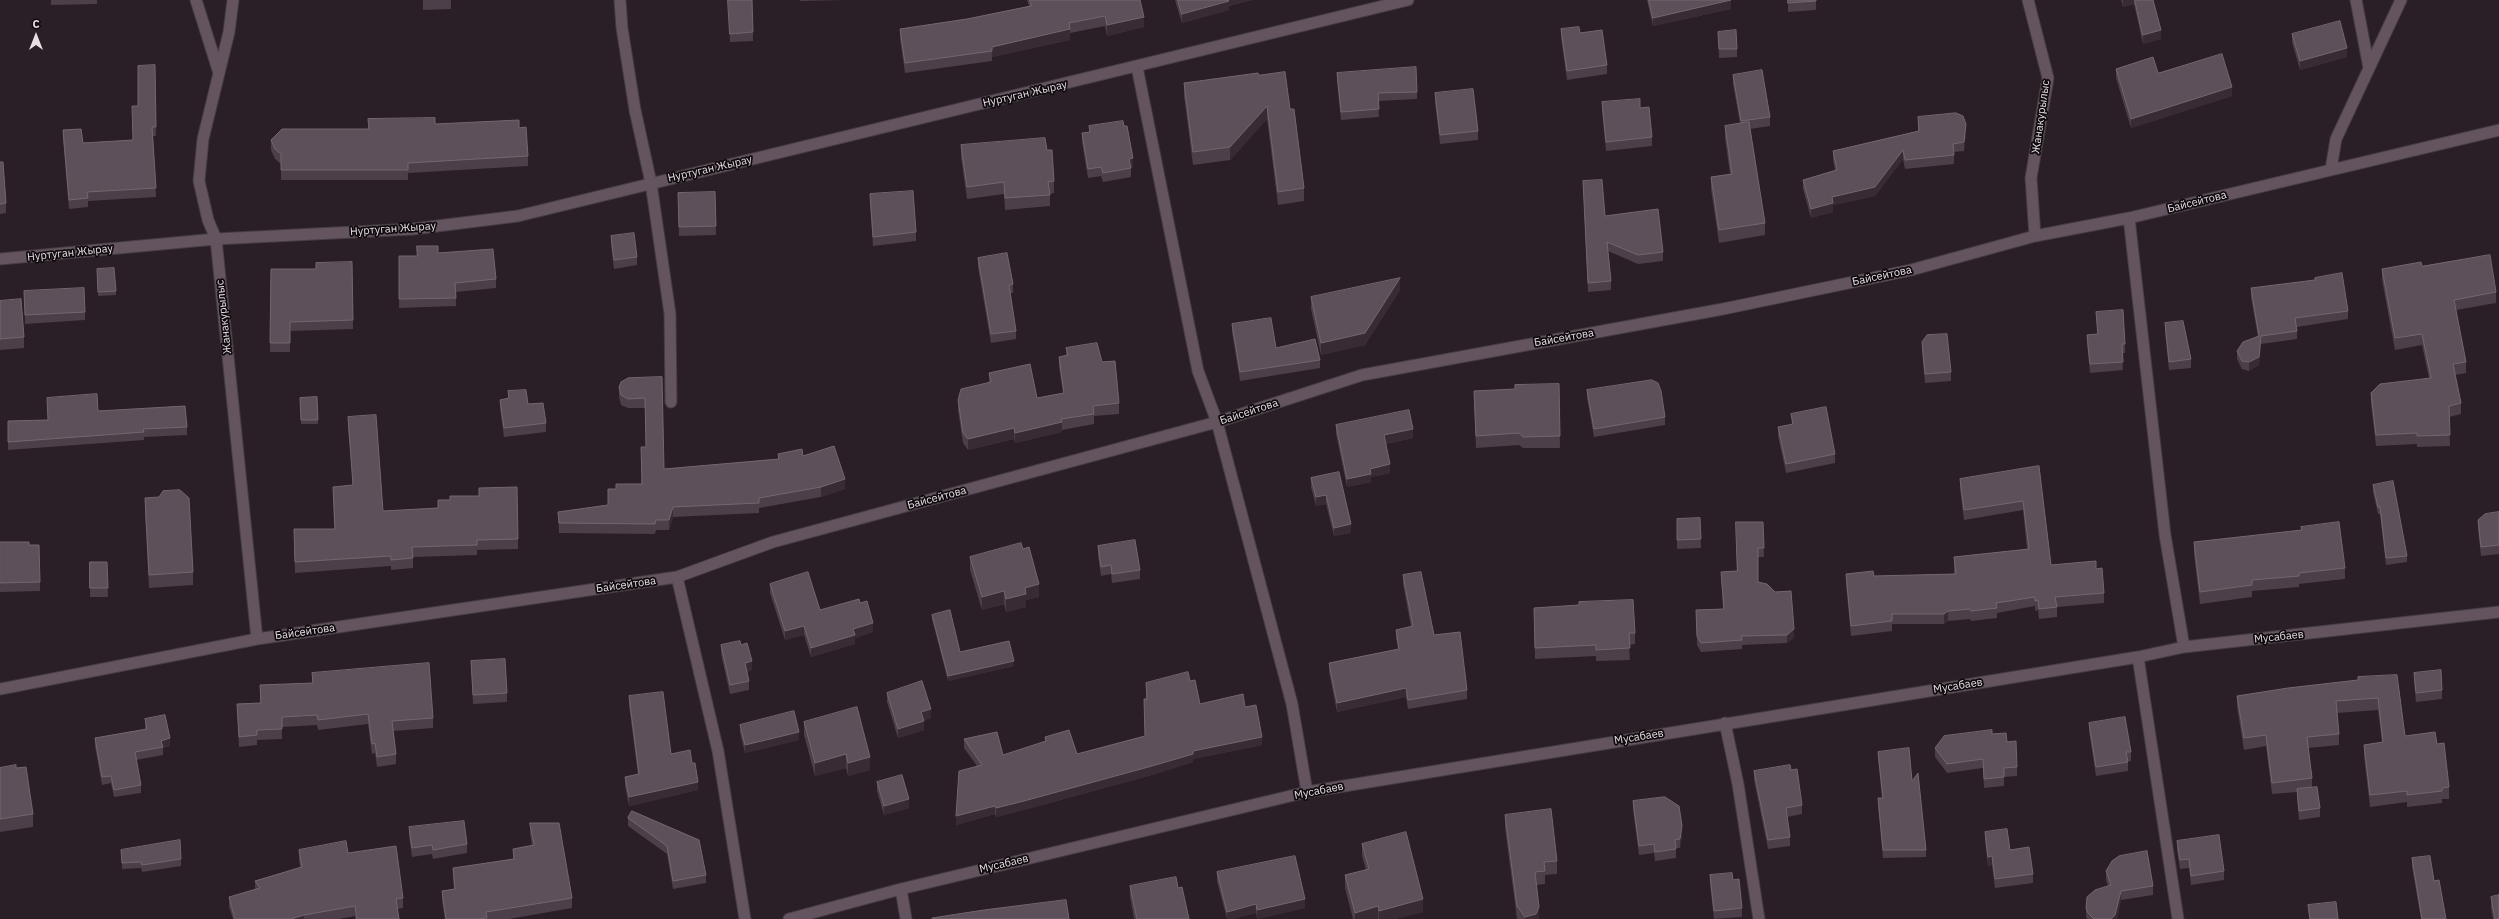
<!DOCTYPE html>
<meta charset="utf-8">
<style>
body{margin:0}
#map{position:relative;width:2499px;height:919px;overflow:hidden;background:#2a1e27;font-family:"IBM Plex Sans",sans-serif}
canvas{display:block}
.north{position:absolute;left:16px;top:16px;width:40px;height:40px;-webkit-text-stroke:3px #0f0a0e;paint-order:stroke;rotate:0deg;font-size:11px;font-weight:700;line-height:16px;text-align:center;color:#e8dfe5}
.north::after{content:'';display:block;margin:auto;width:14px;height:18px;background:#e8dfe5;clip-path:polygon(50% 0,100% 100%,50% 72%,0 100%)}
</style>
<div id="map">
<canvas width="2499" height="919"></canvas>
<div class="north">С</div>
</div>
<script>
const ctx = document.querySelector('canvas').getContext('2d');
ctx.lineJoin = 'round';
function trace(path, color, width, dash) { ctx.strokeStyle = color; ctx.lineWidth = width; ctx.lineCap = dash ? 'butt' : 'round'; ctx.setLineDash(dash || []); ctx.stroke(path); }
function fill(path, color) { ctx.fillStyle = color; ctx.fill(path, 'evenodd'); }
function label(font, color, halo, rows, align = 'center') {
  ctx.font = font + ' "IBM Plex Sans",sans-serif'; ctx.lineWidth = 3.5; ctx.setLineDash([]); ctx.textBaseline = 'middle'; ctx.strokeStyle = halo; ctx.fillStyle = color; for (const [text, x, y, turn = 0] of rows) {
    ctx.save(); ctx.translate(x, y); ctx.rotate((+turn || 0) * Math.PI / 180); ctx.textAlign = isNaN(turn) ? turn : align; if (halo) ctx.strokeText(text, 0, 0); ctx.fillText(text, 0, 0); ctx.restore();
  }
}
const minor = new Path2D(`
 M196,0L219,73
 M233,0L229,32L203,139L199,181L208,220L216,239L257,639
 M620,0L622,28L635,110L651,183L670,314L671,402
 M2028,0L2048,78L2031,178L2035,236
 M2356,0L2369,68
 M1137,67L1198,371L1217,422L1292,704L1307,792
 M2331,169L2336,139L2401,0
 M2129,218L2165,535L2184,647
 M0,259L216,239L413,229L518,216L1408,0
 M677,577L718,751L745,919
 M2138,657L2178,919
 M0,689L257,639L677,577L773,542L1217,422L1362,375L1723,309L1911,270L2035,236L2129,218L2499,130
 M1725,723L1738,784L1759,919
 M901,889L906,919
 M789,919L901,889L1307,792L2138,657L2184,647L2499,612`);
trace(minor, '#453c43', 13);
trace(minor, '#63545f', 11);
fill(new Path2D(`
 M51,0H97V4L51,5Z
 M423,0H451V9L423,10Z
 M728,0L753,32V41L730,42Z
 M800,0H845L800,1Z
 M1027,0H1140L1144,27L1107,36L1105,26L1070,33V40L992,57V61L905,73L900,39V29L967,19L1029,6Z
 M1175,0H1252L1229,6V10L1182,23Z
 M1647,0H1731V9L1653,26Z
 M1788,0H1816V10L1788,12Z
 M2121,0H2153L2161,39L2143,44L2134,4L2123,7Z
 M1561,29L1580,33L1607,65V74L1567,80L1561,38Z
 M1718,32L1737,49V57L1719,58Z
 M2292,34L2347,57L2300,70L2292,42Z
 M155,65L156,136H153L156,197L88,201V207L69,209L63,139V130L83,143L133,140L138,106Z
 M2116,69L2158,73L2232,96L2131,128L2116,78Z
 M1337,73L1417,92V99L1378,101L1379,117L1341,120L1337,81Z
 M1259,75L1290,109L1304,188V201L1278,205L1267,119L1230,160L1193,165L1184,96V83Z
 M1733,75L1770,117V126L1750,129L1765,223V235L1719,243L1711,189V177L1730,174L1725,138V126L1740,123L1733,84Z
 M1435,93L1478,131V140L1440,144L1435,102Z
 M1602,102L1640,108L1652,137V146L1606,151L1602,111Z
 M1918,117L1966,133L1964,151L1954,152V164L1905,169L1903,159L1875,196L1833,205V212L1811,218L1803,189V180L1835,170L1833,160V151L1918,131Z
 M368,119L435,124L519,128L528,156V166L408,173V180H281V164L275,159L271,150V140L368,129Z
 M1089,126L1133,167L1131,168V177L1103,182L1101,176L1088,178L1082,142V133L1089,132Z
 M961,145L1047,150L1054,181V193L1050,194V206L1005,210L1004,194L967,199L961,157Z
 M0,162L6,203V213L0,214Z
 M1583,181L1605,216L1663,252V261L1638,264L1608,251L1611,281V290L1588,292Z
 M715,192L716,235L679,236L678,202Z
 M870,194L916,232V241L873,246L870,203Z
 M611,236L637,257V265L614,269L611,245Z
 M438,253L496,279V288L456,292V306L399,308V256H417Z
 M978,258L1013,284V293H1010L1016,331V339L991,343L978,267Z
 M352,262L353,329L290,331V352H270L271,269H316Z
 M2422,266L2496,292V303L2456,310L2466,362V373L2455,375L2461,403V414L2449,417L2450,446L2417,447V444L2376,446L2371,404V393L2429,378L2422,345L2395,350L2382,280V269Z
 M97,269L116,291V295L98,296Z
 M2251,288L2348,311V319L2297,327V339L2261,344L2259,365L2249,371L2242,369L2237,359V351L2258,337L2251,297Z
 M1400,290L1365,345L1321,355L1311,309V297Z
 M24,291L85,312V320L25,324Z
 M0,301L24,337V348L0,350Z
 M2096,312L2125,344V353H2122L2123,370L2090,373L2087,344V335L2097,334Z
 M2165,323L2191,359V368L2169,370L2165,332Z
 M1232,324L1276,348L1320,360V368L1240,381L1232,332Z
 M1922,342L1951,372V381L1925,383L1922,351Z
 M1066,348L1102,362L1119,403V414L1094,416V424L1062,430V432L1015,443L1014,439L968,450L963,443L958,410V400L989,382V373L1037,398L1063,393L1059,367V357L1066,355Z
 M662,377L664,469L778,459V454L803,456L845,489L821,497L759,508V513L673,517L669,530H656L655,534L559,533L558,512L608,505L616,489L641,484L646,447L645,408H628L621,405L619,397V387Z
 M1559,384L1560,448H1523L1519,445L1476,448L1474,403V391L1515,389Z
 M1587,390L1665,417V425L1594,437L1587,398Z
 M508,391L528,404L546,423V432L504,437L500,408V400L508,399Z
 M317,397L318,424H301L300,398Z
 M98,411L187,427V435L144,437V440L8,450V421L48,420Z
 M1791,414L1835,454V463L1786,473L1778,436V427L1792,425Z
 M348,417L383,511L518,539V549L477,550V555L413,557V568L391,570V566L295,573L294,529H334L333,487L353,485L348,427Z
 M1336,425L1413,438L1386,444L1390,473L1371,477V482L1347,487L1336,434Z
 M2039,466L2051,565L2096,569L2104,593V603L2057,607V617L2039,619L2038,610L2035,611V606L1997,613V618L1971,621L1970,619L1948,621L1944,624H1892V631L1851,636L1846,584V574L1874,576L1954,574V557L2027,549L2023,510L1964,520L1960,489V479Z
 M1339,472L1351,533L1334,536L1326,504L1316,506L1311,487V478Z
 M2373,485L2407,556V562L2386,565L2380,514H2378L2373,492Z
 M145,498L193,572V585L149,588L145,511Z
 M2499,512V554L2481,556L2478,529V520Z
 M1700,518L1701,548L1677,549V519Z
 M1763,522L1764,557H1758V582L1794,638L1787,643L1742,645V649L1701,652L1697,645L1696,610L1723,609L1721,572L1737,571Z
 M2301,527L2345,568V579L2299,584V587L2252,591V597L2200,604L2194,554V542L2301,530Z
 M0,542L29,545L40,582V591L0,592Z
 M1098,546L1140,570V579L1112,583L1111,574L1101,576L1098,555Z
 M1023,549L1039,597L1026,600V607L1006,612L1004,604L982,610L970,570V557Z
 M90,562H107L108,597H90Z
 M1403,575L1434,635L1467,690V699L1408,709L1406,697L1337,712L1329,672V663L1398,649L1396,638V630L1411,627L1403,584Z
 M770,584L820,610L860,603L873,632L855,638V644L811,657L804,635L785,640L770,593Z
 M1534,608L1635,633V644L1629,645L1630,660L1596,661V656L1535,659Z
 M932,615L960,652L1014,666L948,681L932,619Z
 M721,645H741L752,670L747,672L749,681V690L730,694L721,654Z
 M471,661L507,693V702L473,704Z
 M312,673L433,718V728L393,731L396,754V764L377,767L375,753L372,754L368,724L318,730L317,725L282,727V739L257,740V745L239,747L237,704L260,703V685L312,683Z
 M2414,673L2442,690V699L2416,702L2414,681Z
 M2397,675L2405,736L2437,744L2449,787V799H2442V803L2407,807V802L2370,807L2364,756V745L2382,742L2378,710L2337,713L2339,734V745L2308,748L2312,778V787L2320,808V817L2299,820L2297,798V792L2272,794L2266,746L2244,750L2237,707V696Z
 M1190,681L1200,704L1245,707L1262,745L1193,759V762L1152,775L1024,810L996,817L995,814L956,825L977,766L964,748V739L1003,755L1045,742V737L1077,754L1145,736L1144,699H1146V683Z
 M887,693L931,718L924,720V730L898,738L887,702Z
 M629,696L698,790L629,806L625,786V777L638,775L629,705Z
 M145,719L170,746L163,748V755L136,760L141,785V793L114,797L111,783L102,785L95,746V738L145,729Z
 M804,722L870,770L848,776L846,768L815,776L804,735Z
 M2089,723L2131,752V761H2128V771L2096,776L2089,731Z
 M740,725L799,740L745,753L740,733Z
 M1992,734L2007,742L2017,767V776L2004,777V786L1984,788L1983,768L1947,773L1935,757V748Z
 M1878,752L1912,781L1926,850V857L1883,858L1878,806V798H1882L1878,759Z
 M0,768H16L33,814V827L0,832Z
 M1791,770L1802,805V814L1787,817L1790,837V846L1768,849L1754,780V771Z
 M877,782L909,808L884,815L877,791Z
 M1633,801L1682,835L1680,848H1676V858L1655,861L1654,853L1639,855L1633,810Z
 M632,811L706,875V883L673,889L667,854L628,826V818Z
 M1505,815L1557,861V874L1545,875V884L1536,885L1539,919H1517L1505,828Z
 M530,823L572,898V908L509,919H445L442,901V891L454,889L453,878V868L513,859V849L532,846L530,833Z
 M409,827L467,844V853L433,859L432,854L412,857L409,836Z
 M1985,832L2010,850L2033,874V883L1995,888L1992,865L1988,866L1985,840Z
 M2177,841L2224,871V880L2191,885L2189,868L2180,869L2177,850Z
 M1362,844L1423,912L1395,919H1353L1345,888V875L1366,870L1362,856Z
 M121,850L181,859V866L142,872L141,868L122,869Z
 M299,850L348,853L403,898V908L397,909L399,919H355V916L339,919H233L229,907V897L255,890V881L300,867L299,860Z
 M2412,858L2434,881L2446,919H2421L2412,867Z
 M2106,871L2153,886V895L2121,900L2117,919H2087L2086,917V908L2108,886L2106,880Z
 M1217,872L1305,908L1257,919L1256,913L1233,919H1227L1217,881Z
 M1710,875L1733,880L1742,908V917L1714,919L1710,884Z
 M1130,886L1178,888L1189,919H1134L1130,897Z
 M2491,897L2499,919H2493L2491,908Z
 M2308,905L2338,919H2309Z`), '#4d3f49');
fill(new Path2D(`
 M1228,0H1252L1229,6V10L1182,23V14Z
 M1731,0V9L1653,26V18Z
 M2123,0H2134V4L2123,7Z
 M1144,17V27L1107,36V25Z
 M1070,29V40L992,57V47Z
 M2161,30V39L2143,44V35Z
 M2347,48V57L2300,70V61Z
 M2232,87V96L2131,128V119Z
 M1267,106V119L1230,160V147Z
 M1966,124V133L1964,151V142Z
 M1903,150V159L1875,196L1833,205V212L1811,218V209Z
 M1133,158V167L1129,168V159Z
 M1400,278V290L1365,345L1321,355V343Z
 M2261,336V344L2259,365L2249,371V362Z
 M1062,422V432L1015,443V433Z
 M1014,428V439L968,450V439Z
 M1413,429V438L1384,444V435Z
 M1390,464V473L1371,477V482L1347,487V479L1370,469Z
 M845,479V489L821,497V487Z
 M1326,495V504L1316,506V497Z
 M673,507V517L669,530V520Z
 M1351,524V533L1334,536V528Z
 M1039,584V597L1026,600V607L1006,612V599L1025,588Z
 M1004,591V604L982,610V597Z
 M1948,611V621L1944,624V614Z
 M873,623V632L855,638V644L811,657V648L853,629Z
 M804,626V635L785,640V631Z
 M1794,629V638L1787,643V635Z
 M752,661V670L745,672V663Z
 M1014,661V666L948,681V676Z
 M1406,688V697L1337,712V703Z
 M931,709V718L921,721V712Z
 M924,721V730L898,738V729Z
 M799,732V740L745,753V745Z
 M1262,737V745L1193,759V762L1152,775L1024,810L996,817V808L1193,751Z
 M170,738V746L163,748L161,741Z
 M846,754V768L815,776V763Z
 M870,757V770L848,776V763Z
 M698,782V790L629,806V797Z
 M909,799V808L884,815V806Z
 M995,806V814L956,825V816Z
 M1682,826V835L1680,848V839Z
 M1992,856V865L1988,866V857Z
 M2121,891V900L2117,919H2111Z
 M1305,899V908L1257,919V910Z
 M1423,899V912L1395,919H1379V911Z
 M1256,904V913L1233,919H1227V912Z
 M1378,906V919H1355V913Z
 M1539,907V919H1525V917Z
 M304,915V919H291Z`), '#382b34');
const building = new Path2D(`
 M728,0H752L753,32L730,34Z
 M1030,0H1140L1144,17L1107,25L1105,16L1069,23L1070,29L992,47V51L905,63L900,29L967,19L1031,6Z
 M1178,0H1228L1229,1L1182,14Z
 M1649,0H1731L1653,18Z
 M1788,0H1816V1L1788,3Z
 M2135,0H2153L2161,30L2143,35Z
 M2340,21L2347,48L2300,61L2292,34Z
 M1579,27L1580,33L1602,30L1607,65L1567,71L1561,29Z
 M1736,30L1737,49H1719L1718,32Z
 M2222,54L2232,87L2131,119L2116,69L2153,57L2158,73Z
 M155,65L156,127H152L156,188L87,192L88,198L69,200L63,130L81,129L83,143L133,140L132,106H138V66Z
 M1416,67L1417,92L1378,93L1379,109L1341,112L1337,73Z
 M1762,70L1770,117L1741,121L1733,75Z
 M1285,72L1290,109H1294L1304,188L1278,192L1267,106L1230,147L1193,152L1184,83L1258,73L1259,75Z
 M1473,89L1478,131L1440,135L1435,93Z
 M1640,99V108L1649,107L1652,137L1606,142L1602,102Z
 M1956,113L1963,116L1966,124L1964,142L1953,144L1954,155L1905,160L1903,150L1875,187L1832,197L1833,203L1811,209L1803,180L1837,170L1833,151L1919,131L1918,117Z
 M435,118V124L519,120V128L526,127L528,156L408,163V170H281V154L275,149L271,140L282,129H369L368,119Z
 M1123,121L1124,126H1127L1133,158L1129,159L1131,168L1103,173L1101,167L1088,169L1082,133L1090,132L1089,126Z
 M1749,122L1765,223L1719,230L1711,177L1732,174L1725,126Z
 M1045,138L1047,150H1052L1054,181L1048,182L1050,195L1005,198L1004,182L967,187L961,145Z
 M0,162H3L6,203L0,204Z
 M1602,180L1605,216L1658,209L1663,252L1638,255L1607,242L1611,281L1588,283L1583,181Z
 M913,191L916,232L873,237L870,194Z
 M715,192L716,226L679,227L678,193Z
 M634,233L637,257L614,260L611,236Z
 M417,246H438V253L493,249L496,279L455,283L456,298L399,299V256H417Z
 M1007,253L1013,284L1009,285L1016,331L991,334L978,258Z
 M2490,255L2496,292L2454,300L2466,362L2453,364L2461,403L2449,406L2450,435L2417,436V433L2376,435L2371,393L2380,384L2431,378L2422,334L2395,338L2382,269L2421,262L2422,266Z
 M352,262L353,320L290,322V343H270L271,269H316V263Z
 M114,268L116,291L98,292L97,269Z
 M2342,273L2348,311L2295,318L2297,331L2261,336L2259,357L2249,362L2242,361L2237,351L2243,342L2259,336L2251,288L2315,280V278Z
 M1400,278L1365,333L1321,343L1311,297Z
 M84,288L85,312L25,315L24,291Z
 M21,299L24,337L0,339V301Z
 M2123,310L2125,344H2122L2123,362L2090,364L2087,335L2098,334L2096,312Z
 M1271,318L1276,348L1315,339L1320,360L1240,372L1232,324Z
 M2183,321L2191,359L2169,362L2165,323Z
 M1947,334L1951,372L1925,374L1922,342L1927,335Z
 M1097,343L1102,362L1115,361L1119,403L1093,406L1094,414L1061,419L1062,422L1015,433L1014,428L968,439L963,433L958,400L961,389L991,382L989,373L1030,364L1037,398L1064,393L1059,357L1068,355L1066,348Z
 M662,377L664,469L779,459L778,454L802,449L803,456L834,446L845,479L821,487L759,498V503L673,507L669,520H656L655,524L559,523L558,512L608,505V489H616V484H642L641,447H646L645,398L628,399L621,395L619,387L621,382L628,378Z
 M1652,380L1658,383L1661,391L1665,417L1594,429L1587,390Z
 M1559,384L1560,436L1523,437L1519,433L1476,436L1474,391L1515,389V385Z
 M526,390L528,404L543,403L546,423L504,428L500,400L509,398L508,391Z
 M97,394L98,411L185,406L187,427L143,429L144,432L8,442V421L48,420L47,398Z
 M317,397L318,420H301L300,398Z
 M1826,407L1835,454L1786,464L1778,427L1793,424L1791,414Z
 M1409,410L1413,429L1384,435L1390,464L1370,469L1371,474L1347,479L1336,425Z
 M376,415L383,511L438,508V500H450V496H479V488L517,487L518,539L477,540V545L412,547L413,558L391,560V556L295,562L294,529H335L333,487L353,485L348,417Z
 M2039,466L2051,565L2096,561V569L2102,568L2104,593L2055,597L2057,607L2039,609L2038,600L2035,601V597L1996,603L1997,608L1971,611L1970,609L1948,611L1944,614H1892V621L1851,626L1846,574L1873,571L1874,576L1956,574L1954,557L2029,549L2023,501L1964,510L1960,479Z
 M1339,472L1351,524L1334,528L1326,495L1316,497L1311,478Z
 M2393,481L2407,556L2386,558L2380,507H2378L2373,485Z
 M180,490L189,498L193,572L149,575L145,498L159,497L163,491Z
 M2499,512V545L2481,547L2478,520L2485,514Z
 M1700,518L1701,539L1677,540V519Z
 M1736,522H1763L1764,548H1758V582L1767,584L1775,592L1791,591L1794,629L1787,635L1741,636L1742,640L1701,643L1697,636L1696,610L1724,609L1721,572L1737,571Z
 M2339,522L2345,568L2299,573V576L2252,580V585L2200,592L2194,542L2302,530L2301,527Z
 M1135,540L1140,570L1112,574L1111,565L1101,567L1098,546Z
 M0,542H29V545H39L40,582L0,583Z
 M1021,543L1023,549L1029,547L1039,584L1025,588L1026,594L1006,599L1004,591L982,597L970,557Z
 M90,562H107L108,588H90Z
 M808,572L820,610L859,599L860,603L867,601L873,623L853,629L855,635L811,648L804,626L785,631L770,584Z
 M1421,572L1434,635L1460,632L1467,690L1408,700L1406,688L1337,703L1329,663L1399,649L1396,630L1413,626L1403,575Z
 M1633,600L1635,633H1629L1630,648L1596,650V645L1535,648L1534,608L1579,605V602Z
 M950,610L960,652L1009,641L1014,661L948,676L932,615Z
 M740,641L741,645L747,643L752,661L745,663L749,681L730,685L721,645Z
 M505,659L507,693L473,695L471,661Z
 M429,663L433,718L392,721L396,754L377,757L375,743L372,744L368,714L318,720L317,715L282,717V729L257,730V735L239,737L237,704L261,703L260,685L313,683L312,673Z
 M2441,670L2442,690L2416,693L2414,673Z
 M1188,672L1190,681L1195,680L1200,704L1243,694L1245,707L1256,705L1262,737L1193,751V754L1152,766L1024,801L996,808L995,806L956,816L959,771L982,765L964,739L997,732L1003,755L1046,741L1045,737L1069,730L1077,754L1145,736L1144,699H1147L1146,683Z
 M2397,675L2405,736L2435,732L2437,744L2444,743L2449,787L2442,788V791L2407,795V791L2370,795L2364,745L2383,742L2378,698L2336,701L2339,734L2307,737L2312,778L2272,783L2266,735L2244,738L2237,696L2288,688L2358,680V677Z
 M922,681L931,709L921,712L924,721L898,729L887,693Z
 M663,692L671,754L690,750L692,763H695L698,782L629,797L625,777L639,774L629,696Z
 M857,707L870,757L848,763L846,754L815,763L804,722Z
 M794,711L799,732L745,745L740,725Z
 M165,715L170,738L161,741L163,747L135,752L141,785L114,790L111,776L102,777L95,738L147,729L145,719Z
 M2125,717L2131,752H2126L2128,762L2096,767L2089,723Z
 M1992,730V734L2006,733L2007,742L2016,741L2017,767L2004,768V777L1984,779L1983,759L1947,764L1935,748L1944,736Z
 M1909,748L1912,781L1918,773L1926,850H1883L1878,798H1883L1878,752Z
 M16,765V768L26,767L33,814L0,819V768Z
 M1790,765L1791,770L1797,769L1802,805L1786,808L1790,837L1768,840L1754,771Z
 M902,775L909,799L884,806L877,782Z
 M2317,787L2320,808L2299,811L2297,789Z
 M1665,797L1679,806L1682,826L1680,839L1675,840L1676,849L1655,852L1654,844L1639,846L1633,801Z
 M1551,809L1557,861L1544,862L1545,871L1535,872L1539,907L1536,914L1525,917L1517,906L1505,815Z
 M632,811L699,840L706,875L673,881L667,846L628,818Z
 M464,821L467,844L433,850L432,845L412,848L409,827Z
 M530,823H559L572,898L486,912L487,918L479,919H446L442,891L455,889L453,868L514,859L513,849L534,845Z
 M2007,829L2010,850L2029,847L2033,874L1995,879L1992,856L1988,857L1985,832Z
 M1406,832L1423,899L1379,911L1378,906L1355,913L1345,875L1369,869L1362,844Z
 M2219,835L2224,871L2191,876L2189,859L2180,860L2177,841Z
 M180,840L181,859L142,865L141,862L122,863L121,850Z
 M346,841L348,853L396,846L403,898L396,899L399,919H357L355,906L304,915L291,919H235L229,897L260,888L255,881L302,867L299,850Z
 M2147,851L2153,886L2121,891L2115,915L2111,919H2094L2088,913L2086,908L2087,897L2095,890L2111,885L2106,871L2112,861L2119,856Z
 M1295,856L1305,899L1257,910L1256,904L1227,912L1217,872Z
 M2430,856L2434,881L2439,880L2446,919H2422L2412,858Z
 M1732,873L1733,880L1739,879L1742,908L1714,911L1710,875Z
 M1176,877L1178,888L1182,887L1189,919H1137L1130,886Z
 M2499,895V919H2495L2491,897Z
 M1066,900L1069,919H932V918L984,910Z
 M2336,902L2338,919H2310L2308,905Z`);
fill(building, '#5d505a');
trace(building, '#73676f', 1);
label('11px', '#e8dfe5', '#0f0a0e', [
 ["Нуртуган Жырау",1025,94,-13],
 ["Жанакурылыс",2041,117,-82],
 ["Нуртуган Жырау",710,169,-13],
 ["Байсейтова",2197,202,-14],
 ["Нуртуган Жырау",393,229,-4],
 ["Нуртуган Жырау",70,253,-6],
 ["Байсейтова",1882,276,-12],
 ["Жанакурылыс",224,317,-96],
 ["Байсейтова",1564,338,-10],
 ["Байсейтова",1249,412,-18],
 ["Байсейтова",937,498,-15],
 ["Байсейтова",626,585,-8],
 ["Байсейтова",305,632,-8],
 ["Мусабаев",2279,637,-6],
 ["Мусабаев",1958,686,-9],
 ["Мусабаев",1639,737,-9],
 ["Мусабаев",1319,791,-11],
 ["Мусабаев",1004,864,-13]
]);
</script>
